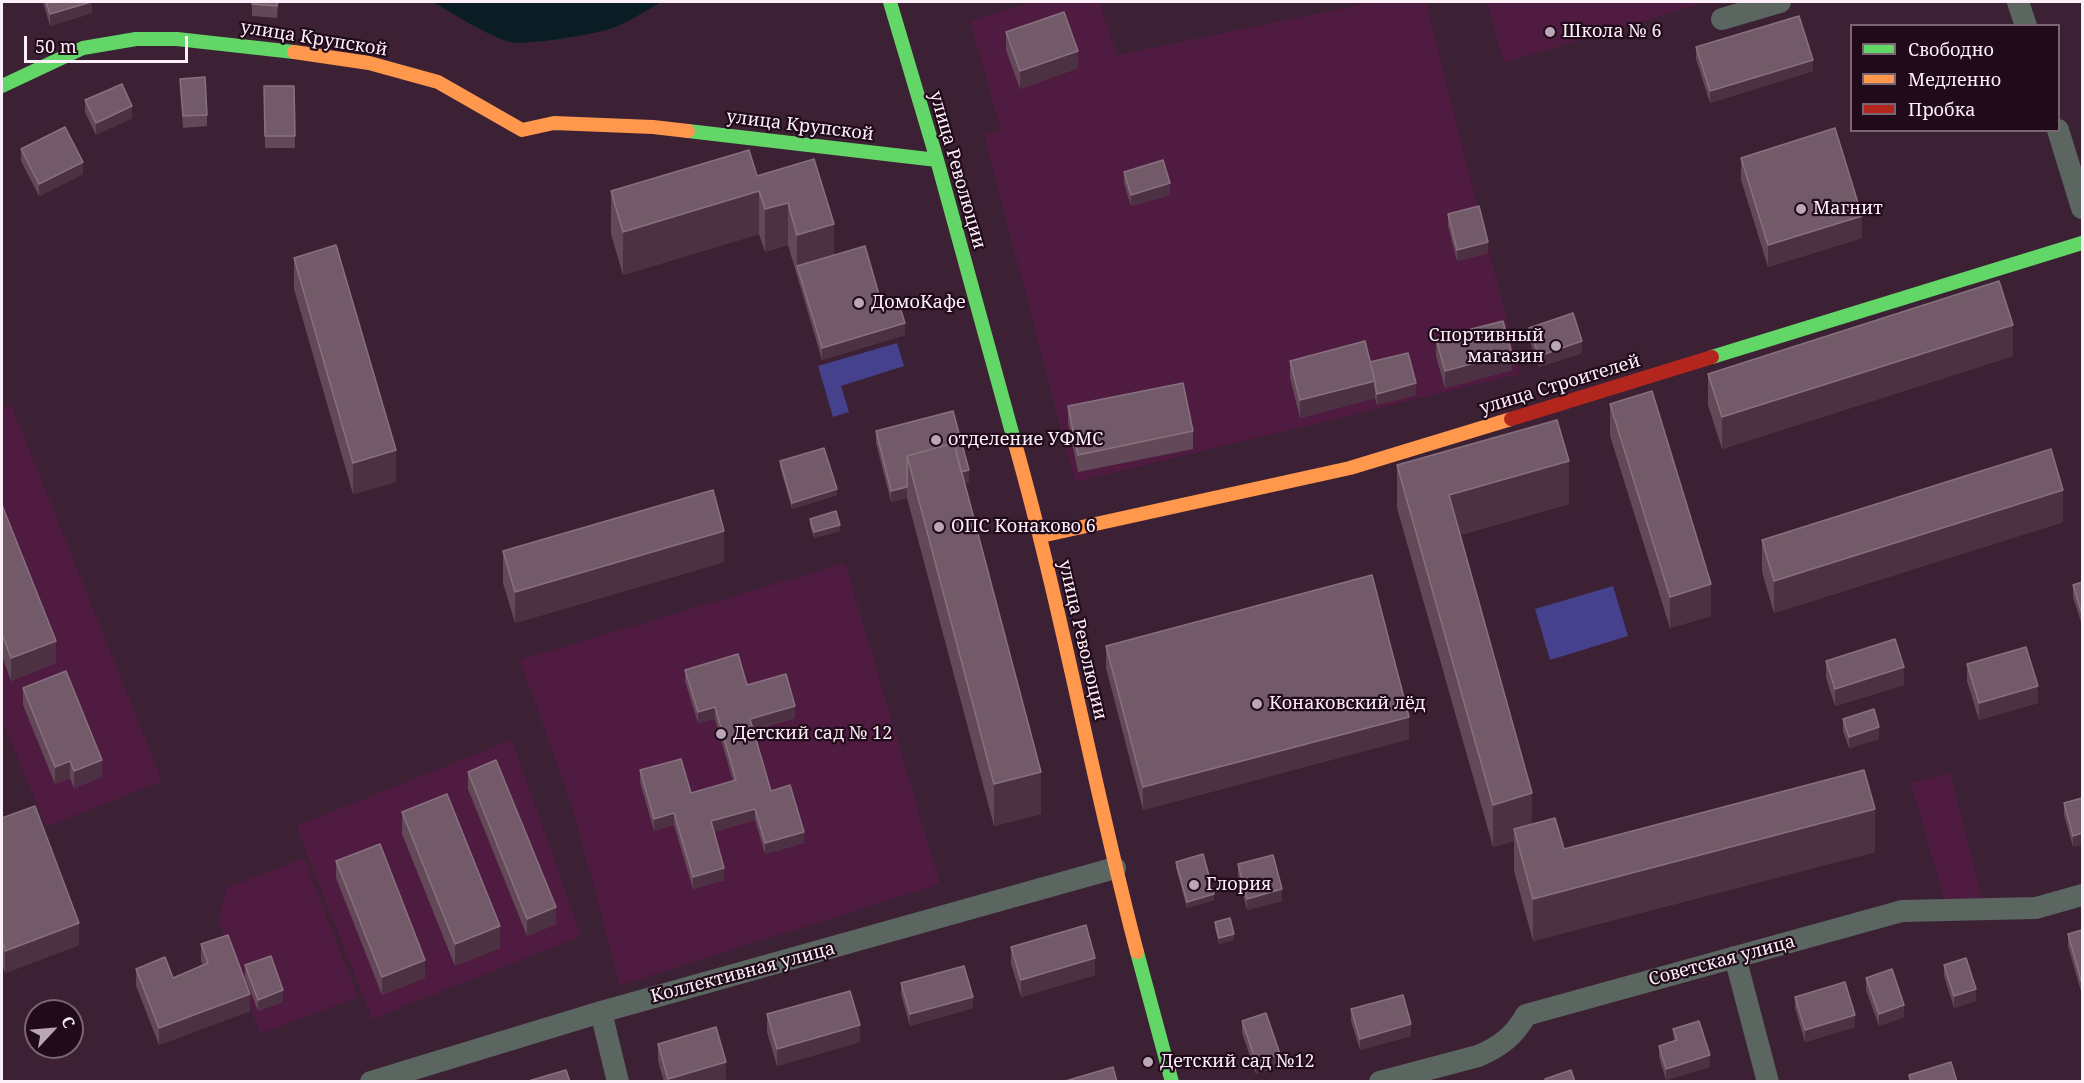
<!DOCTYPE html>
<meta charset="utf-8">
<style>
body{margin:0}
#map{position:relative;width:2084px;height:1083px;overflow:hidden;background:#3c2134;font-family:"Noto Serif",serif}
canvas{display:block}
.frame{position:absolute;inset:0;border:3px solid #fceff7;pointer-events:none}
.legend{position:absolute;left:1850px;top:24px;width:210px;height:108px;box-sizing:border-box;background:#210b1a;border:2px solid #796672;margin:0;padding:8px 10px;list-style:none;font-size:18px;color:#fceff7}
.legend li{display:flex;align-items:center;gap:12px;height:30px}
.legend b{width:30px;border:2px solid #796672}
.north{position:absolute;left:24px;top:999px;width:60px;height:60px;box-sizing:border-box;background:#210b1a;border:2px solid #796672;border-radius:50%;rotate:64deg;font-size:16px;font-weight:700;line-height:24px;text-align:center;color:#fceff7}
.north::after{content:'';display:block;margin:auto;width:21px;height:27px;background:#b9a7b3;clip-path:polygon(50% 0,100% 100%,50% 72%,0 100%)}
.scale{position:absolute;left:24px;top:36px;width:164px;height:27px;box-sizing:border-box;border:3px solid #fceff7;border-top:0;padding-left:8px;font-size:18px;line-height:21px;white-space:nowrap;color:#fceff7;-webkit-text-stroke:4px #210b1a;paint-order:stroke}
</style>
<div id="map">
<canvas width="2084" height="1083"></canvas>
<div class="frame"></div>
<ul class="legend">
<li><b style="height:8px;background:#63d668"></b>Свободно</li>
<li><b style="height:8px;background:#ff974d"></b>Медленно</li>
<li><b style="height:8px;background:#b3261e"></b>Пробка</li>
</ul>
<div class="north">С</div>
<div class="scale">50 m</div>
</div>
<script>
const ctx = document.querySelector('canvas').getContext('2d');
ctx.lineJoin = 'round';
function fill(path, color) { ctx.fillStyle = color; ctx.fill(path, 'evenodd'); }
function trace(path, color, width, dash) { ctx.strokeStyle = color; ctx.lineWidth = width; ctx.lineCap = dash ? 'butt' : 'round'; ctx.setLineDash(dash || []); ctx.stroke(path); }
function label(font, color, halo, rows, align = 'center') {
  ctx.font = font + ' "Noto Serif",serif'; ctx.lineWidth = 4.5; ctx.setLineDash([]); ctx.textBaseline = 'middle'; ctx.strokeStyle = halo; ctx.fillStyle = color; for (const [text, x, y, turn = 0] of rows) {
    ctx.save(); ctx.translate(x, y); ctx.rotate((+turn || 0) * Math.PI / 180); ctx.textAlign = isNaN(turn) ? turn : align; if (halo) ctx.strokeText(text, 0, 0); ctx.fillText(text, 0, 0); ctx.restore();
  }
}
fill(new Path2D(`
 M1034,2H1099L1117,55L1374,2H1426L1520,374L1075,482L984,135L1001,130L970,21Z
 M1487,2H1707L1504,63Z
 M11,405L162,781L46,827L2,719V409Z
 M845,563L940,884L620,985L573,809L520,660Z
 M512,740L581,936L372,1019L296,826Z
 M1950,773L1982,899L1945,902L1911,783Z
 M304,858L358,997L260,1034L219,923L226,888Z`), '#4f1b41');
fill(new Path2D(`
 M897,343L904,366L841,386L849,412L833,417L818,366Z
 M1613,586L1628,636L1550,660L1535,609Z`), '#45418c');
fill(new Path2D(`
 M432,2H661C646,11 630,21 613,28C596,34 526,46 509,42C482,33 457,15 432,2Z`), '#0a1d25');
trace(new Path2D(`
 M2018,2L2026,26
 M1722,19L1780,2
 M2058,130L2082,208
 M1735,957L1768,1082
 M601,1012L618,1082
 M371,1082L601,1012L1115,868
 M1380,1082L1478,1056C1500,1047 1515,1035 1526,1015L1902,911L2036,908L2082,895`), '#5b6661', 22);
trace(new Path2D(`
 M890,2L937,160L1016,447
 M2,86L83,48L136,39H177L294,52
 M688,131L937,160
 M1712,357L2082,243
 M1137,952L1172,1082`), '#63d668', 14);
trace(new Path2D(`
 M294,52L369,63L438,82L522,130L554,123L653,127L688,131
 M1016,447C1063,614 1093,785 1137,952
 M1041,536L1350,468L1511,419`), '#ff974d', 14);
trace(new Path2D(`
 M1511,419L1712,357`), '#b3261e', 14);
fill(new Path2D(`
 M43,2H92V13L50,26Z
 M252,2H278L277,18L252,16Z
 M1006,32L1078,68L1020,89L1006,50Z
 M1696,47L1813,71L1710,103L1696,59Z
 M180,79L207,115V126L183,128Z
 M264,86H294L295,148H265Z
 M85,100L132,118L96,135L85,112Z
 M21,149L83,174L39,196L21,161Z
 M1741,158L1862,238L1768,267L1741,180Z
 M814,159L834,255L882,305L905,335L822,360L788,245L765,252L759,234L623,275L611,234V191L757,176Z
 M1124,172L1170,195L1131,206L1124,183Z
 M1448,214L1488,253L1457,261L1448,226Z
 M294,258L396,482L353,494L294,289Z
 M1529,328L1582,353L1539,367L1529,339Z
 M1436,338L1512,370L1445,388L1436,356Z
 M2013,356L1722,449L1708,405V374Z
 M1290,361L1416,395L1377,405L1375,398L1300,418L1290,378Z
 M1610,404L1711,616L1670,628L1610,436Z
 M1068,406L1193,431V449L1078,472L1068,423Z
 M876,431L969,482L964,483L1041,814L994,826L907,498L891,502L876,443Z
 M780,461L837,495L792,509L780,467Z
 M1397,465L1569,504L1460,535L1532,824L1564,849L1875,852L1533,941L1514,871V841L1493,847L1397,508Z
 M2,505L56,663L11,681L2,656Z
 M810,519L840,531L814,538L810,525Z
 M2063,522L1774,613L1762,572V540Z
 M503,551L724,562L515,623L503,583Z
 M2082,582V625L2073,597V585Z
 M1106,646L1409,739L1143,810L1106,668Z
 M1826,661L1904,685L1835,706L1826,678Z
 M1967,664L2038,703L1979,720L1967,681Z
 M685,670L747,685L795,718L754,730L771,791L804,843L765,854L755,820L714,832L724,880L693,889L674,825L654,831L640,782V770L691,793L733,781L715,719L698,723L685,681Z
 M23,688L102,777L74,788L70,778L55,784L23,705Z
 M1843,719L1879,739L1849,748L1843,731Z
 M468,772L556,924L527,936L468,789Z
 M2082,798V845L2073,847L2064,815V803Z
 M402,812L500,948L455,966L402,834Z
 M2,818L79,945L5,973L2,964Z
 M336,861L425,978L382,995L336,878Z
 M1176,862L1214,900L1187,908L1176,868Z
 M1238,864L1282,901L1247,910L1238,876Z
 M1215,922L1234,940L1219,944L1215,928Z
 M2082,930V995L2068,946V934Z
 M201,944L250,1011L159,1045L136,986V969L173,978L203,965L201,961Z
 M1011,947L1095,975L1021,997L1011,964Z
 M245,965L283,1002L258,1011L245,977Z
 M1944,965L1976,1001L1954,1008L1944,976Z
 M1866,978L1904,1017L1879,1026L1866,990Z
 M901,983L973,1008L910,1026L901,994Z
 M1795,997L1855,1027L1805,1042L1795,1008Z
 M1351,1009L1411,1036L1360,1050L1351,1021Z
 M767,1014L860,1042L777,1066L767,1032Z
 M1242,1021L1280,1066L1256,1074L1242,1033Z
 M1673,1029L1710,1067L1666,1080L1659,1057V1046L1674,1041Z
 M658,1044L726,1079L717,1082H664L658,1061Z`), '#634857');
fill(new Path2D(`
 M92,2V13L50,26V14Z
 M1078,51V68L1020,89V71Z
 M1813,60V71L1710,103V91Z
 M132,106V118L96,135V123Z
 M83,162V174L39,196V184Z
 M1170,183V195L1131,206V195Z
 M759,191V234L623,275V232Z
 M788,203V245L765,252V209Z
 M1862,216V238L1768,267V245Z
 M834,224V267L797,266V235Z
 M1488,242V253L1457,261V250Z
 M905,323V335L822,360V348Z
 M2013,325V356L1722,449V417Z
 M1582,341V353L1539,367V356Z
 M1512,353V370L1445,388V371Z
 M1375,381V398L1300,418V400Z
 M1416,383V395L1377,405V394Z
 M396,450V482L353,494V463Z
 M1569,461V504L1449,538V495Z
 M969,470V482L917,495L915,485Z
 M907,487V498L891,502V491Z
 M837,489V495L792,509V503Z
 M2063,490V522L1774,613V581Z
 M840,525V531L814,538V532Z
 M724,531V562L515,623V592Z
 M1711,584V616L1670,628V597Z
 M56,641V663L11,681V658Z
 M1904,667V685L1835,706V689Z
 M2038,686V703L1979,720V703Z
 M795,706V718L750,730V719Z
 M715,707V719L698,723V712Z
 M1409,717V739L1143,810V787Z
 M1879,727V739L1849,748V737Z
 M102,760V777L74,788V771Z
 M70,761V778L55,784V767Z
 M1041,772V814L994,826V784Z
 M1532,793V836L1514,829V841L1493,847V805Z
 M755,809V820L711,833V821Z
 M1875,809V852L1533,941V899Z
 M674,813V825L654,831V819Z
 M804,832V843L765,854V843Z
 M2082,833V845L2073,847V836Z
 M724,868V880L693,889V877Z
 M1282,889V901L1247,910V899Z
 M1214,894V900L1187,908V902Z
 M556,907V924L527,936V919Z
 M79,923V945L5,973V951Z
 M500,926V948L455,966V944Z
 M1234,934V940L1219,944V938Z
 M1095,958V975L1021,997V980Z
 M425,960V978L382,995V977Z
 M1976,989V1001L1954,1008V996Z
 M283,990V1002L258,1011V1000Z
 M250,994V1011L159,1045V1028Z
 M973,997V1008L910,1026V1014Z
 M1904,1005V1017L1879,1026V1014Z
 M1855,1015V1027L1805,1042V1030Z
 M1411,1024V1036L1360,1050V1039Z
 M860,1025V1042L777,1066V1049Z
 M1280,1054V1066L1256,1074V1062Z
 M1710,1055V1067L1666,1080V1069Z
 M726,1062V1079L717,1082H668V1079Z`), '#4c3142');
const building = new Path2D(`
 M46,2H91L50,14Z
 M252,2H278L277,6L252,4Z
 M1064,12L1078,51L1020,71L1006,32Z
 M1799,16L1813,60L1710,91L1696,47Z
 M205,77L207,115L183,116L180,79Z
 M122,84L132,106L96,123L85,100Z
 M264,86H294L295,136H265Z
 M65,127L83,162L39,184L21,149Z
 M1835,128L1862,216L1768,245L1741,158Z
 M749,150L757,176L814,159L834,224L797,235L788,203L765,209L759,191L623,232L611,191Z
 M1163,160L1170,183L1131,195L1124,172Z
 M1479,206L1488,242L1457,250L1448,214Z
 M336,245L396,450L353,463L294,258Z
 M865,246L882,305L898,301L905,323L822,348L797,266Z
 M1999,281L2013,325L1722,417L1708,374Z
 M1573,313L1582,341L1539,356L1529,328Z
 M1503,321L1512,353L1445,371L1436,338Z
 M1365,341L1375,381L1300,400L1290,361Z
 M1408,353L1416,383L1377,394L1375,386V381L1370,362Z
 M1183,383L1193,431L1078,455L1068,406Z
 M1652,391L1711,584L1670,597L1610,404Z
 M953,411L969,470L961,472L954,443L907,456V487L891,491L876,431Z
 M1557,420L1569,461L1449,495L1532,793L1493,805L1397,465Z
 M954,443L1041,772L994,784L907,456Z
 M824,448L837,489L792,503L780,461Z
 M2051,449L2063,490L1774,581L1762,540Z
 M713,490L724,531L515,592L503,551Z
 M2,505L56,641L11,658L2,634Z
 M836,511L840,525L814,532L810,519Z
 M1372,575L1409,717L1143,787L1106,646Z
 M2082,582V614L2073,585Z
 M1895,639L1904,667L1835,689L1826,661Z
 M2026,647L2038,686L1979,703L1967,664Z
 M738,654L747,685L786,674L795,706L750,719L771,791L790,785L804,832L765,843L755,809L711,821L724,868L693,877L674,813L654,819L640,770L681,759L691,793L736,780L715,707L698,712L685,670Z
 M66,671L102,760L74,771L70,761L55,767L23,688Z
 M1874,709L1879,727L1849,737L1843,719Z
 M496,760L556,907L527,919L468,772Z
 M1864,770L1875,809L1533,899L1514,829L1555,818L1564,849Z
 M447,794L500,926L455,944L402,812Z
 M2082,798V833L2073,836L2064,803Z
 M35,806L79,923L5,951L2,941V818Z
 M380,844L425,960L382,977L336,861Z
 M1203,854L1214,894L1187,902L1176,862Z
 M1273,855L1282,889L1247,899L1238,864Z
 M1230,918L1234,934L1219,938L1215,922Z
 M1086,925L1095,958L1021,980L1011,947Z
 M2082,930V984L2068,934Z
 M228,935L250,994L159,1028L136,969L165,957L173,978L208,963L201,944Z
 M271,956L283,990L258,1000L245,965Z
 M1966,958L1976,989L1954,996L1944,965Z
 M964,966L973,997L910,1014L901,983Z
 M1892,969L1904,1005L1879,1014L1866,978Z
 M1845,982L1855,1015L1805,1030L1795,997Z
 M850,991L860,1025L777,1049L767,1014Z
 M1403,995L1411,1024L1360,1039L1351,1009Z
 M1266,1013L1280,1054L1256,1062L1242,1021Z
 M1699,1021L1710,1055L1666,1069L1659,1046L1677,1040L1673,1029Z
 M716,1027L726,1062L668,1079L658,1044Z
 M1951,1062L1957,1082H1911L1909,1075Z
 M1113,1067L1117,1082H1062Z
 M566,1070L570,1082H525Z
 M1571,1070L1575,1082H1546L1545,1079Z`);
fill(building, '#735a68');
trace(building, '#88717f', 1.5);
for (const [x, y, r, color] of [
 [1550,32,6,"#b9a7b3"],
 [1801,209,6,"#b9a7b3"],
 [859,303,6,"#b9a7b3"],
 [1556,346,6,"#b9a7b3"],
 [936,440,6,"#b9a7b3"],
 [939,527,6,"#b9a7b3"],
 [1257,704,6,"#b9a7b3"],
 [721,734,6,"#b9a7b3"],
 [1194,885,6,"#b9a7b3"],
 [1148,1062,6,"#b9a7b3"]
]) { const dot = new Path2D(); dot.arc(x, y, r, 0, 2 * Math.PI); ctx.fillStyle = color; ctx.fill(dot); trace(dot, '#210b1a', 2); }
label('18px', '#fceff7', '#210b1a', [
 ["Школа № 6",1562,32],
 ["Магнит",1813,209],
 ["ДомоКафе",871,303],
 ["Спортивный",1544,336,"right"],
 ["магазин",1544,357,"right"],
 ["отделение УФМС",948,440],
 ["ОПС Конаково 6",951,527],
 ["Конаковский лёд",1269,704],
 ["Детский сад № 12",733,734],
 ["Глория",1206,885],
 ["Детский сад №12",1160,1062]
], 'left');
label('18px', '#fceff7', '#210b1a', [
 ["улица Крупской",314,39,9],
 ["улица Крупской",800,126,7],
 ["улица Революции",957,170,74],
 ["улица Строителей",1560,385,-17],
 ["улица Революции",1082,640,77],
 ["Советская улица",1722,961,-15],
 ["Коллективная улица",743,973,-15]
]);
</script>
